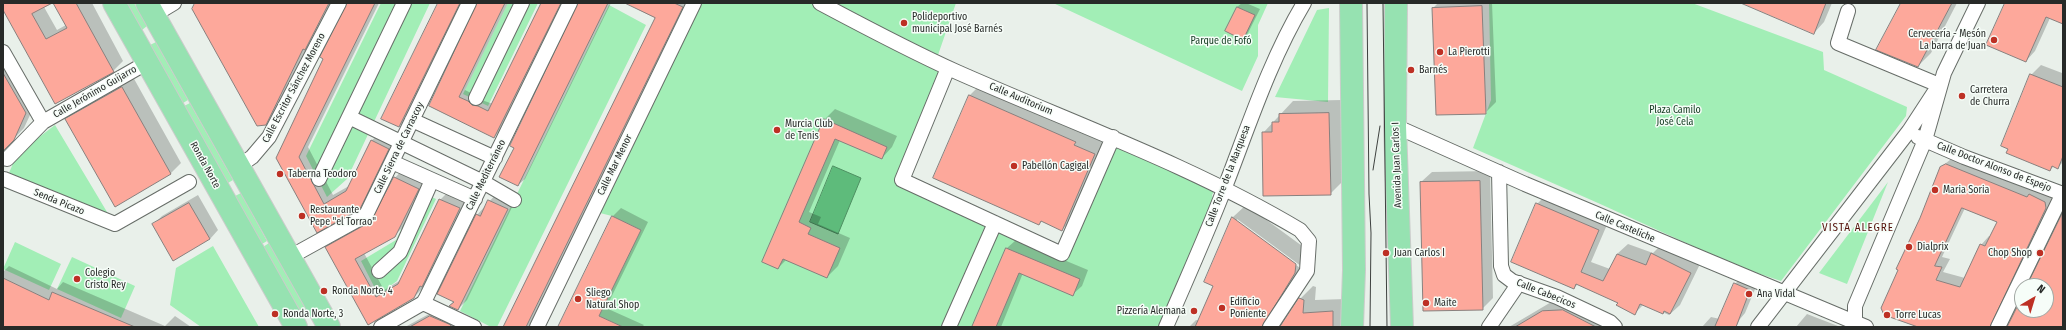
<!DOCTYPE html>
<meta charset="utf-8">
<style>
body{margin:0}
#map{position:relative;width:2066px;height:330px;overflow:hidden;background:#e9f0ea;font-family:"Fira Sans Condensed",sans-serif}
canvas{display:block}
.frame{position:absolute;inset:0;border:4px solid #272a28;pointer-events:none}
.north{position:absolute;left:2014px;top:278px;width:40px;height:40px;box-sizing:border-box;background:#f6fdf8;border:1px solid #a3a9a5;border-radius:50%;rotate:38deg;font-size:11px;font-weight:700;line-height:16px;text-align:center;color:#272a28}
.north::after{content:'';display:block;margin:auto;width:14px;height:18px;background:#bd3024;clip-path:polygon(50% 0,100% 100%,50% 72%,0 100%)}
</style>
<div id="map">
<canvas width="2066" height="330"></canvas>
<div class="frame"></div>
<div class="north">N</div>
</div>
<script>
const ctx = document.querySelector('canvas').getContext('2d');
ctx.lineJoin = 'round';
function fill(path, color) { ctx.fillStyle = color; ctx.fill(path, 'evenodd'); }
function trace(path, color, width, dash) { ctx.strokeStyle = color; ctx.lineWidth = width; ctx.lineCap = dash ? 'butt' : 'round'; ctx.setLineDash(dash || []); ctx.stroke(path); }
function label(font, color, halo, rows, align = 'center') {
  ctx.font = font + ' "Fira Sans Condensed",sans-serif'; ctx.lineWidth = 3; ctx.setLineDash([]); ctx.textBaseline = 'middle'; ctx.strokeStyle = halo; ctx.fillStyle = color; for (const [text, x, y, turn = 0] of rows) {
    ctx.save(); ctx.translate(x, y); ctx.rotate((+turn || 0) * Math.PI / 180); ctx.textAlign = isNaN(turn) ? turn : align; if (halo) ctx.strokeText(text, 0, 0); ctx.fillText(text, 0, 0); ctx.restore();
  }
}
fill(new Path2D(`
 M127,3H134L147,26L142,30Z
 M381,3H430L347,179L327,197L306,156Z
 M508,3H538L488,106L463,94Z
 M694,3H956L938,55L929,50L942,65L902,180L1062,253L1113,137L1217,185L1212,195L1216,209L1166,327H623L599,316L641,230L612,216L600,213Z
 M1053,3H1268L1258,25V56L1242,91Z
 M1489,3H1692L1823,52L1824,70L1907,107L1906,116L1781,281L1739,267L1598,203L1473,148L1491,100Z
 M609,5L646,25L497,327H491L460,311Z
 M1329,8L1328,102L1275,97L1317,10Z
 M156,42L188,100L183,103L150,45Z
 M190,103L233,180L228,183L184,106Z
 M55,125L110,217L9,173L17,154Z
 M1888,182L1847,284L1819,273Z
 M420,191L436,199L397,281L390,286L395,295L382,302L361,261L396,240Z
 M241,193L267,241L262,244L235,196Z
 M15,242L61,264L49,290L3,269Z
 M269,243L307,311L301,314L263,247Z
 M213,246L259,327H201L170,305L176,268Z
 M72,257L135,286L121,318L57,289Z`), '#a2eeb6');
const water = new Path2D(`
 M833,166L861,178L838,234L810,222Z`);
fill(water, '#5ebb7b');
trace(water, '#4e9062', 1);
fill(new Path2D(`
 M3,3H51L44,7L57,30L66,25L54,3H92L123,61L113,71L55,103L3,8Z
 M196,3H333L275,114L265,124Z
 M347,3H379L308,147L333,195L349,186L371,141L381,132L397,140L369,198L359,208L317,231L277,158L325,59Z
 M439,3H462L406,120L399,126Z
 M477,3H508L465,90L475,95L479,99L493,104L542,3H563L501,130L494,137L430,105Z
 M579,3H611L525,179L518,185L515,147Z
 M639,3H688L529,327H507L656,17Z
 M1242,3H1246L1260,9L1248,33L1243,39L1237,7Z
 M1438,3H1492L1496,102L1485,113L1433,8Z
 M1743,3H1832L1824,22L1814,33Z
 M1902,3H1957L1931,53L1918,66Z
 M2007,3H2063V23L2050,18L2035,51L2026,61Z
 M3,62L36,102L24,128L8,145L3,143Z
 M2041,65L2062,73L2063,71V162L2058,167L2054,166L2050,170L2031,75Z
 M133,77L181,163L171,173L115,206L66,119L77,109Z
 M980,85L1085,131L1084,134L1105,143L1072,219L1062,230L1042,221L1039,224L969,96Z
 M1342,100L1343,181L1330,194L1263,133L1293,101Z
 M835,109L897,136L892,147L882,158L840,140L809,212L821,217L818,224L850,238L838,266L827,277L787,259L778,268L824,120Z
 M1955,156L2038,187L2054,199L2003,327H2009L2022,299V310H2046V286H2028L2063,215V327H1920L1921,218L1941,167ZM1965,208L1999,221L1991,237L1989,236L1981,245L1965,278L1943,272L1950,259L1942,257Z
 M403,169L426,181L403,227L394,236L364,253L384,290L401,280L440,200L448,192L468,200L430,278L422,289L414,297L368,324L326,248L334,239L377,215L395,178Z
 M1490,171L1493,298L1482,309L1421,182L1432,172Z
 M498,192L515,201L467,300L458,309L450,305L454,301L477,215Z
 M1548,193L1609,220L1591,262L1610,269L1617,254L1628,244L1653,253L1663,243L1701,262L1680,305L1669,315L1644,304L1635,313L1619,302L1578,284L1574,288L1537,204Z
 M198,195L218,230L210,239L153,225L162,216Z
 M1246,205L1309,251L1278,321L1283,323L1300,299L1313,286L1316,287L1315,300L1346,299V327H1189L1196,320L1199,321L1214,285L1206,281L1233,217ZM1237,219L1301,266L1300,268L1237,221Z
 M621,208L648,222L606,308L644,325L642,327H559L613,216Z
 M1016,240L1088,270L1082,286L1073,294L1023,273L1001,327H973L1007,248Z
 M9,266L57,289L63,282L165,326L175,316L191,327H3V272Z
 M1743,276L1758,282L1745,313L1740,319L1737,325L1702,327L1711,317L1720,319L1735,284Z
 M1553,301L1621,327H1509Z
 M440,308L478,327H405Z
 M1807,314L1838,326L1796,327Z`), '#0003');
const building = new Path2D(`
 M3,3H76L114,72L55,104L3,10ZM53,3L67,28L46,39L32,14Z
 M195,3H329L305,50L303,49L266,125L257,126L192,9Z
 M347,3H375L299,157L324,204L346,191L371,140L389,149L360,209L317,233L276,158L323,59L320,57Z
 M438,3H460L399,127L381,119Z
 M477,3H505L459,97L468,101L472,105L478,106L488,111L541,3H561L494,138L429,106Z
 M578,3H608L518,186L499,177L514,148L510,146Z
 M625,3H674L683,7L526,327H503L655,18Z
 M1741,3H1826L1814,34Z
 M1901,3H1952L1918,67L1876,50Z
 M2005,3H2063V24L2046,17L2026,62L1986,45Z
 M1482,6L1486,114L1436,115L1432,8Z
 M1237,7L1255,15L1243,40L1225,31Z
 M3,73L26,113L14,140L3,151Z
 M2030,74L2063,87V156L2058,169L2052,166L2050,171L2006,153L2008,149L2001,146Z
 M122,87L171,174L115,207L65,119Z
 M969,95L1076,142L1074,145L1095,154L1062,231L1041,221L1039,225L933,178Z
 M1329,113L1331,195L1263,196L1262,132H1272V122H1279V114Z
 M824,119L887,147L882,159L835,139L799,222L811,228L808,234L840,248L827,278L783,259L778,269L762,262Z
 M1946,164L2027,197L2029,194L2045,202L2046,208L1990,327H1918L1884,315L1881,308L1898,270L1896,269L1920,218L1940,167ZM1962,208L1997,222L1985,246L1980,244L1960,287L1936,280L1942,267L1935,266Z
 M394,177L419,189L395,237L355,259L376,297L398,284L439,199L460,208L422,287L420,286L414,298L368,325L325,247L370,222Z
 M1480,181L1483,310L1423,311L1420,182Z
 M488,200L508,209L458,310L449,306L454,302L437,294L476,214L480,216Z
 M189,203L210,239L173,261L152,224Z
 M1536,203L1599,230L1581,272L1603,281L1617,254L1646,265L1651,253L1691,273L1670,314L1664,311L1663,314L1640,304L1635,315L1616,305L1618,303L1576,284L1574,289L1511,262Z
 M2062,214L2063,327H2007L2022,297V310H2046V286H2027Z
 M612,216L641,230L599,316L623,327H558Z
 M1232,217L1296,264L1295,273L1262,327H1195L1213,286L1204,282Z
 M1006,248L1080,279L1073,296L1019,273L996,327H972Z
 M3,278L49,300L52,292L135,327H3Z
 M1734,283L1750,290L1736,327H1715Z
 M1299,298L1304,300L1303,313L1333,311V327H1280Z
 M1563,310L1596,327H1515L1542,311Z
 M430,316L451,325L450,327H410Z`);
fill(building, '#fda89b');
trace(building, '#88807e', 1);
const street = new Path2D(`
 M820,3C865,27 910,51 957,72C1072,123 1191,165 1300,230L1309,241L1307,271L1270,327
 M154,15L174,3
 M3,52L43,122
 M948,68L902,180L1062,254L1113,137
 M476,98L522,3
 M349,117L483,182L514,200
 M412,120L495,158
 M1395,126L1525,184L1866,327
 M1918,137L1964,157L2063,194
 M7,159L43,122L148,62
 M392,162L475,199
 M239,166L252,157L269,137L339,3
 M1499,172L1501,266L1504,275L1512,281L1557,297L1610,322L1615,327
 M4,179L115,224L189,182
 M319,179L404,3
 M290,257L366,215L469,3
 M379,271L400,252L432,180
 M423,303L474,327
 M381,327L423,303L426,298L570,3
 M537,327L694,3
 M949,327L995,223
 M1166,327C1186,280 1207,234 1225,187C1249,125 1270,60 1304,3
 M1489,327L1519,283
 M1758,327L1909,131L1939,85L1838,43L1848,11
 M1855,327V306L1925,140L1944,73L1978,3
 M1998,327L2063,193`);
const primary = new Path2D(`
 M114,3L296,327
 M147,3L329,327
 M1351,3L1354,270L1352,327
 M1396,3L1395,126L1402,327`);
trace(street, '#676d68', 16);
trace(primary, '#cbcccb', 24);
trace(street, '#fff', 14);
trace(primary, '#96e2b1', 22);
trace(new Path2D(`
 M1367,3L1369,194L1371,233L1370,327
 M1383,3L1387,327
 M1373,170L1380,126`), '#3e413f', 1);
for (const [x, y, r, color] of [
 [904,23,4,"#bd3024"],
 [1994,40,4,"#bd3024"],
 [1440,52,4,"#bd3024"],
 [1411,70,4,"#bd3024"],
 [1962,96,4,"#bd3024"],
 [777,130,4,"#bd3024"],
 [1014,166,4,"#bd3024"],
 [280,174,4,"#bd3024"],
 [1935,190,4,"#bd3024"],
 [302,216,4,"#bd3024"],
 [1909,247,4,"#bd3024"],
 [1386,253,4,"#bd3024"],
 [2040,253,4,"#bd3024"],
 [77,279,4,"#bd3024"],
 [324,291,4,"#bd3024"],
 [1749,294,4,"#bd3024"],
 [578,299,4,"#bd3024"],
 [1426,303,4,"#bd3024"],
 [1222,308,4,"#bd3024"],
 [1194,311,4,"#bd3024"],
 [275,314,4,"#bd3024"],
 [1887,315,4,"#bd3024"]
]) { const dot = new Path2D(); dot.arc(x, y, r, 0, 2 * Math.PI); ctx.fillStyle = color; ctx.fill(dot); trace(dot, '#f6fdf8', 1.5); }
label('10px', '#272a28', '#f6fdf8', [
 ["Polideportivo",912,17],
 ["municipal José Barnés",912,29],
 ["Cervecería - Mesón",1986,34,"right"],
 ["La barra de Juan",1986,46,"right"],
 ["La Pierotti",1448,52],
 ["Barnés",1419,70],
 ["Carretera",1970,90],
 ["de Churra",1970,102],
 ["Murcia Club",785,124],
 ["de Tenis",785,136],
 ["Pabellón Cagigal",1022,166],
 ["Taberna Teodoro",288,174],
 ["Maria Soria",1943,190],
 ["Restaurante",310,210],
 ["Pepe \"el Torrao\"",310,222],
 ["Dialprix",1917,247],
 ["Juan Carlos I",1394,253],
 ["Chop Shop",2032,253,"right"],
 ["Colegio",85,273],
 ["Cristo Rey",85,285],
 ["Ronda Norte, 4",332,291],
 ["Sliego",586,293],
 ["Natural Shop",586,305],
 ["Ana Vidal",1757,294],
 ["Edificio",1230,302],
 ["Poniente",1230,314],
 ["Maite",1434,303],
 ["Pizzería Alemana",1186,311,"right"],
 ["Ronda Norte, 3",283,314],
 ["Torre Lucas",1895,315]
], 'left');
label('10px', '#143b21', '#f6fdf8', [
 ["Parque de Fofó",1221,41],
 ["Plaza Camilo",1675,110],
 ["José Cela",1675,122]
]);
label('10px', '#272a28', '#f6fdf8', [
 ["Calle Escritor Sánchez Moreno",294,88,-62],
 ["Calle Jerónimo Guijarro",95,92,-30],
 ["Calle Auditorium",1021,99,23],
 ["Calle Sierra de Carrascoy",399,148,-64],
 ["Ronda Norte",205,165,61],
 ["Calle Mar Menor",615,165,-64],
 ["Avenida Juan Carlos I",1397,165,-92],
 ["Calle Doctor Alonso de Espejo",1994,167,21],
 ["Calle Mediterráneo",486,175,-64],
 ["Calle Torre de la Marquesa",1228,176,-69],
 ["Senda Picazo",59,202,22],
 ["Calle Casteliche",1625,227,23],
 ["Calle Cabecicos",1546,294,22]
]);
ctx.letterSpacing = '1px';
label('11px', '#54100a', '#f6fdf8', [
 ["VISTA ALEGRE",1858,228]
]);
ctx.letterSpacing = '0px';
</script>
